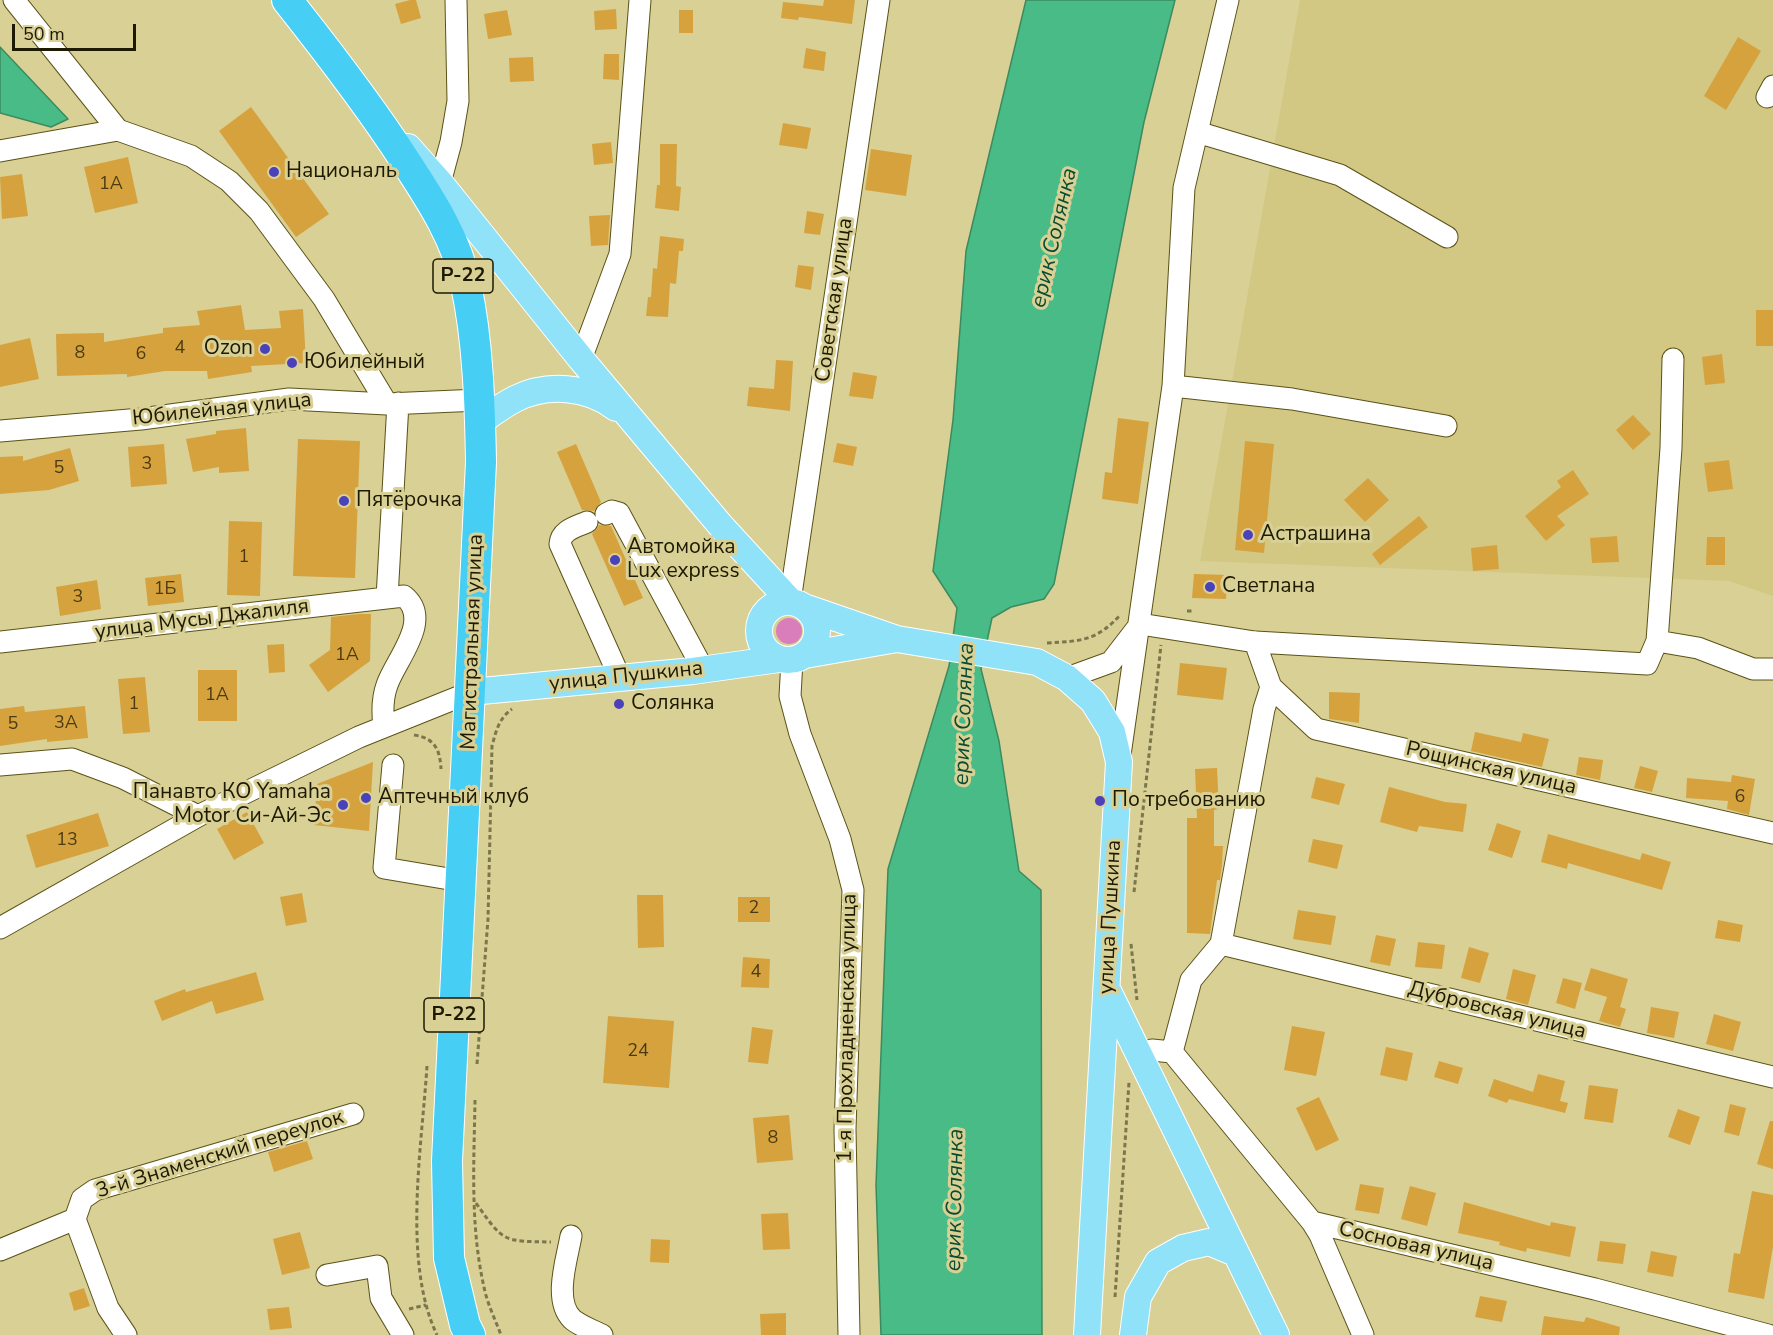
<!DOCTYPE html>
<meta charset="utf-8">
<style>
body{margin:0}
#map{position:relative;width:1773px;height:1335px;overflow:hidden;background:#d9d095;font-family:"Nunito Sans",sans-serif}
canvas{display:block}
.scale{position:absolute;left:12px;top:24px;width:124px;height:27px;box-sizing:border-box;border:3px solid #1d1903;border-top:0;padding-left:8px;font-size:18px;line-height:21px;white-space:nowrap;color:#1d1903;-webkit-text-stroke:4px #d9d095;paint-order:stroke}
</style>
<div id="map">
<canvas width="1773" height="1335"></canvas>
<div class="scale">50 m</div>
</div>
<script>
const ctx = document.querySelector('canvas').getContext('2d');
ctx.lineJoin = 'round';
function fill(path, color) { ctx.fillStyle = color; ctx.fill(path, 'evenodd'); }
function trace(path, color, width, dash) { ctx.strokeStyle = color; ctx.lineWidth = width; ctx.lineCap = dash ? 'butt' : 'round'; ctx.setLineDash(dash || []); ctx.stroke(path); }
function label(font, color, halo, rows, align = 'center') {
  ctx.font = font + ' "Nunito Sans",sans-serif'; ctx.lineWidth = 6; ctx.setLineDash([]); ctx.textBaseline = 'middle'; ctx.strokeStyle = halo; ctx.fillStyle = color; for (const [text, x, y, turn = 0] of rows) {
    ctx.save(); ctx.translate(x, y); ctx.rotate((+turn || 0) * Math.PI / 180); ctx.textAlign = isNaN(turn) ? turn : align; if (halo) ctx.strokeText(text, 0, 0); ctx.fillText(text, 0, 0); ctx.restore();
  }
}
fill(new Path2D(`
 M1300,0H1773V596L1729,581L1200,561Z`), '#d2c884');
fill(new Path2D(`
 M776 631a13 13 0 1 1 26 0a13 13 0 1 1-26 0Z`), '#da7dbb');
const water = new Path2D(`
 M1026,0H1175L1144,122L1054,584L1044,599L1011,607L992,618L981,669L999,741L1019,871L1041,890L1042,1335H881L876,1185L888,869L949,666L957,608L933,571L953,420L966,251Z
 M0,47L68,119L51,127L0,113Z`);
fill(water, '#49bb87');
trace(water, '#3c8a5f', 1.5);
fill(new Path2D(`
 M410,0H416L421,18L401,24L395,4Z
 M824,0H855L852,24L799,17L798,20L781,18L783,2L823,6Z
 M616,9L617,29L595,30L594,11Z
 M507,10L512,35L488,39L484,14Z
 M679,10H693V33H679Z
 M1738,37L1761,51L1726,110L1704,96Z
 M806,48L826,52L824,71L803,68Z
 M604,54H619V80L603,79Z
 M533,57L534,81L510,82L509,58Z
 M251,107L329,214L296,237L219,131Z
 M783,123L811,128L807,149L779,145Z
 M611,142L613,163L594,165L592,144Z
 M660,144H677L676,186L681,187L679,211L655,208L657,185H660Z
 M871,149L912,155L906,196L865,190Z
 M128,157L138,203L95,213L84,167Z
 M22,174L28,216L2,219L0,177Z
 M807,211L824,214L820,235L804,233Z
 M610,215L608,245L591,246L589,216Z
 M660,236L684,239L683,251H679L676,284L670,283L668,317L646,316L648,297H651L653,268L657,269Z
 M798,265L814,267L811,290L795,287Z
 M241,305L245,330L281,328L279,311L303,309L306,363L251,366L252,372L208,379L207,371H165L127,377V374L57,376L56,334L104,333V342L163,333V328L200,325L197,311Z
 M1756,310H1773V346H1756Z
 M30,338L39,379L0,387V345Z
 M1722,354L1725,383L1705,385L1702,357Z
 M776,360L793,361L790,411L747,406L749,387L774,389Z
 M853,372L877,376L873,399L849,396Z
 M1633,415L1651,434L1633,450L1616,430Z
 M1118,418L1149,422L1138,504L1102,499L1105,472L1112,473Z
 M246,428L249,471L219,473V467L193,472L186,439L216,434V431Z
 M298,439L360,441L355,578L293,576Z
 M1245,441L1274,444L1264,553L1235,550Z
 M837,443L857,447L853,466L833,462Z
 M164,444L167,484L131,487L128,447Z
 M576,444L601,502L594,511L582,510L557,452Z
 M70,448L79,481L49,490L0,494V457L23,456V461Z
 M1729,460L1733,489L1708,492L1704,463Z
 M1573,470L1589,494L1557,516L1565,525L1546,541L1525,516L1561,487L1557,481Z
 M1368,478L1389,500L1365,522L1344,500Z
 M1419,516L1428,527L1380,565L1372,554Z
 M229,521L262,522L260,596L227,595Z
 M599,525L611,526L643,598L624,606L592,534Z
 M1617,536L1619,562L1592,563L1590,538Z
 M1707,537H1725V565H1706Z
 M1497,545L1499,569L1473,571L1471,548Z
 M181,574L184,602L148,606L145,578Z
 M1194,574L1228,575L1226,599L1192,598Z
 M97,580L101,609L60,616L56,587Z
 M359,614H371L370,661L328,692L309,665L330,650L331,617Z
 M284,644L285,672L269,673L267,645Z
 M1180,663L1227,668L1223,700L1177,695Z
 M198,670H237V721H198Z
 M145,677L150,732L123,734L118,679Z
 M1329,692L1360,693L1359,723L1329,719Z
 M24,706L25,712L85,706L88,738L47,742V739L0,746V709Z
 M1475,732L1521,742L1523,733L1549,739L1542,767L1471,751Z
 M1579,757L1603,760L1600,780L1576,775Z
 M373,762L369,831L314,825L317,784Z
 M1640,766L1658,771L1652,792L1634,788Z
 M1217,768L1219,809L1214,810V846H1223L1222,865L1220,880H1217L1210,934L1187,933V818H1197L1195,769Z
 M1732,775L1755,779L1749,815L1727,809L1728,801L1686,798L1687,778L1731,782Z
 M1316,777L1345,784L1339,805L1311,798Z
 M1389,787L1445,802L1467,804L1463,832L1419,826L1417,832L1380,822Z
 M247,812L264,843L234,860L217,829Z
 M98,813L109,846L36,868L26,835Z
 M1497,823L1521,831L1512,858L1488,850Z
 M1548,834L1640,860L1642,853L1671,862L1662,890L1568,863L1567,869L1541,862Z
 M1313,839L1343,845L1337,869L1308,862Z
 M302,893L307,922L286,926L280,897Z
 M637,895H663L664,947L638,948Z
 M738,897H770V922H738Z
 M1298,910L1336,916L1331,945L1293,939Z
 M1718,920L1743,925L1740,942L1715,938Z
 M1376,935L1396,939L1390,966L1370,962Z
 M1418,942L1445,945L1442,969L1415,967Z
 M1469,947L1489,953L1480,983L1461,978Z
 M743,957L770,959L769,988L741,987Z
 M1591,968L1628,979L1620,1007L1626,1009L1620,1027L1599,1021L1607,997L1584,990Z
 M1513,969L1536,975L1528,1005L1506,999Z
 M256,972L264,1000L216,1014L212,1001L162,1021L154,1001L185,989L186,992Z
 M1563,978L1582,983L1575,1009L1556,1003Z
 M1651,1007L1679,1012L1674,1038L1647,1033Z
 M1714,1014L1741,1022L1733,1051L1706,1044Z
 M608,1016L674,1021L669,1088L603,1083Z
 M1292,1026L1325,1032L1316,1076L1284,1070Z
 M752,1027L773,1030L768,1064L748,1062Z
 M1386,1047L1413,1053L1407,1081L1380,1075Z
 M1439,1061L1463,1068L1458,1084L1434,1077Z
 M1538,1074L1565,1081L1560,1101L1568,1103L1565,1113L1509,1099L1507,1103L1488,1096L1494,1079L1533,1092Z
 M1589,1085L1618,1089L1613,1123L1584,1119Z
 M1319,1097L1339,1140L1316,1151L1296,1108Z
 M1730,1104L1746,1108L1739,1136L1724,1132Z
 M1678,1109L1700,1117L1690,1145L1668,1137Z
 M789,1115L793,1160L757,1163L753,1118Z
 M1770,1121H1773V1169L1757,1164Z
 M307,1141L313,1159L274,1172L268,1152Z
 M1360,1184L1384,1188L1379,1214L1355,1210Z
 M1410,1186L1436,1193L1427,1226L1401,1219Z
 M1752,1191L1773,1195V1247L1764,1299L1728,1292L1734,1253L1740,1254Z
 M1464,1202L1550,1226L1551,1222L1576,1227L1570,1257L1527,1248L1526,1252L1499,1245L1500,1242L1458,1233Z
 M788,1213L790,1249L763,1250L761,1214Z
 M300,1232L310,1268L282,1275L273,1239Z
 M651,1239L670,1240L669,1263L650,1262Z
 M1600,1241L1626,1244L1623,1264L1597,1261Z
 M1651,1251L1677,1256L1673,1277L1647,1272Z
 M84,1288L90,1306L74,1311L69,1293Z
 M1480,1296L1507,1301L1502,1322L1475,1317Z
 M289,1307L292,1328L270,1330L267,1309Z
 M786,1313V1335H761L760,1314Z
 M1544,1316L1584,1322L1586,1317L1620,1327L1619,1335H1541Z`), '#d6a23e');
const minor = new Path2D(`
 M14,0L118,130L191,156L229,181L259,211L324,299L387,404
 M1767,97L1773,86
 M1197,132L1340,175L1447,237
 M0,151L118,130
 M440,183L451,142L458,101L456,0
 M581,359L620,254L640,0
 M1173,386L1292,399L1446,426
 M0,431L141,419L289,399L387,404L479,400
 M606,514L612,511L619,513L703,669
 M587,522C576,527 561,530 560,544L620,678
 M387,598L398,403
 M790,601L879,0
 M1140,624L1255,642L1647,664L1657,641L1698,648L1753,669H1773
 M1657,641L1671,448L1673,359
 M0,642L404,596C433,620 396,659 387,685C382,699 382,711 384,726
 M1255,642L1271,687L1316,729L1773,833
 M792,660L790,696L800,734L840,839L853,890L845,1129L849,1335
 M1067,678L1111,662L1138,627
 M1120,755L1173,386L1184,188L1228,0
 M0,765L72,759L123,778L198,816
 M393,765L384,868L461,881
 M0,928L198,816L359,737L471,692
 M1221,944L1773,1077
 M1172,1052L1191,980L1221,944L1264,709L1271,687
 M1138,1056L1152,1050L1172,1052L1312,1222L1595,1289L1768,1335
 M75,1219L108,1308L126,1335
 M1312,1222L1320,1235L1363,1335
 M571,1236C567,1259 553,1300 572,1319C580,1326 592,1330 602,1335
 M0,1250L75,1219L82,1199L95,1190L353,1114
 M327,1275L377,1266L381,1298L403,1335`);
const major = new Path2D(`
 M408,147L440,183L581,359L721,526L790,601
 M480,422C491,414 503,405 515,399C547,383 588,386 616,408
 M759 631a29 29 0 1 1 58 0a29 29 0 1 1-58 0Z
 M807,608L894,638
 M805,655L897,639L1037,662L1067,678L1093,701L1112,732L1119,762L1087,1335
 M471,692L693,671L779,659
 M1109,993L1276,1335
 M1133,1335L1138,1297L1158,1262L1183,1248L1209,1242L1233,1252`);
const highway = new Path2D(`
 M287,0C329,53 370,106 406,162C431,200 457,240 466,285C478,341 480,405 481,462L447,1161L449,1258L465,1325L470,1335`);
trace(minor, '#5b5217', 23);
trace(major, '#fff', 28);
trace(highway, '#fff', 32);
trace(new Path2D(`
 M1187,611H1194
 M1047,643C1081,641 1097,641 1121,614
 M414,735C435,738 440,750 441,769
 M1134,892L1161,645
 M1131,944L1137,1000
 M477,1064L488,919L492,746C496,731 499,718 512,709
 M427,1066C422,1146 402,1262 437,1335
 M475,1100C474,1162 470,1226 484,1287C487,1303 495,1319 501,1335
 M476,1203C504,1243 503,1241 551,1242
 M1115,1297L1129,1082
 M409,1309L426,1305`), '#7c764d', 3, [4.5, 3]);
trace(minor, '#fff', 21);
trace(major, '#90e2f9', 26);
trace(highway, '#46cef5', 30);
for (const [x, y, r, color] of [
 [274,172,6,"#4b41b8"],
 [265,349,6,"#4b41b8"],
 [292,363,6,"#4b41b8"],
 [344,501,6,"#4b41b8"],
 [1248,535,6,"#4b41b8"],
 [615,560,6,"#4b41b8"],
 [1210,587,6,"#4b41b8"],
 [619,704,6,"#4b41b8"],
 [366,798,6,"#4b41b8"],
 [1100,801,6,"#4b41b8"],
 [343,805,6,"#4b41b8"]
]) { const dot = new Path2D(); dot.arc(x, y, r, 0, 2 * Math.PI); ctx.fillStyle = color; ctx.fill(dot); trace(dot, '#d9d095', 2); }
label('18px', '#4b3b12', null, [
 ["1А",111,185],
 ["4",180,349],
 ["8",80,354],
 ["6",141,355],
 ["3",147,465],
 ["5",59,469],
 ["1",244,558],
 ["1Б",165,590],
 ["3",78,598],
 ["1А",347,656],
 ["1А",217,696],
 ["1",134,705],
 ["3А",66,724],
 ["5",13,725],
 ["6",1740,798],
 ["13",67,841],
 ["2",754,909],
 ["4",756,973],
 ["24",638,1052],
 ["8",773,1139]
]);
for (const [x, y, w] of [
 [463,276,60],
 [454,1015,60]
]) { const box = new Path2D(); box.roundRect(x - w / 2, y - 17, w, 34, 4.5); ctx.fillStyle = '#d9d095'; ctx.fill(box); trace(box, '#1d1903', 1.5); }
label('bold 20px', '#1d1903', null, [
 ["Р-22",463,276],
 ["Р-22",454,1015]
]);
label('21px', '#1d1903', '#d9d095', [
 ["Националь",286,172],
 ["Ozon",253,349,"right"],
 ["Юбилейный",304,363],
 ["Пятёрочка",356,501],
 ["Астрашина",1260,535],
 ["Автомойка",627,548],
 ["Lux express",627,572],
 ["Светлана",1222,587],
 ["Солянка",631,704],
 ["Панавто КО Yamaha",331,793,"right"],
 ["Motor Си-Ай-Эс",331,817,"right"],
 ["Аптечный клуб",378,798],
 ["По требованию",1112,801]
], 'left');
label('21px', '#1d1903', '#d9d095', [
 ["Советская улица",835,300,-82],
 ["Юбилейная улица",222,410,-6],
 ["улица Мусы Джалиля",202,620,-7],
 ["Магистральная улица",473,642,-88],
 ["улица Пушкина",626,677,-6],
 ["Рощинская улица",1491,769,13],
 ["улица Пушкина",1111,917,-87],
 ["Дубровская улица",1497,1011,14],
 ["1-я Прохладненская улица",848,1028,-89],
 ["3-й Знаменский переулок",220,1155,-17],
 ["Сосновая улица",1416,1247,13]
]);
label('italic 22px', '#0b4b31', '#d9d095', [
 ["ерик Солянка",1055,238,-77],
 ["ерик Солянка",965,714,-88],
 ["ерик Солянка",956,1200,-89]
]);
</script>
